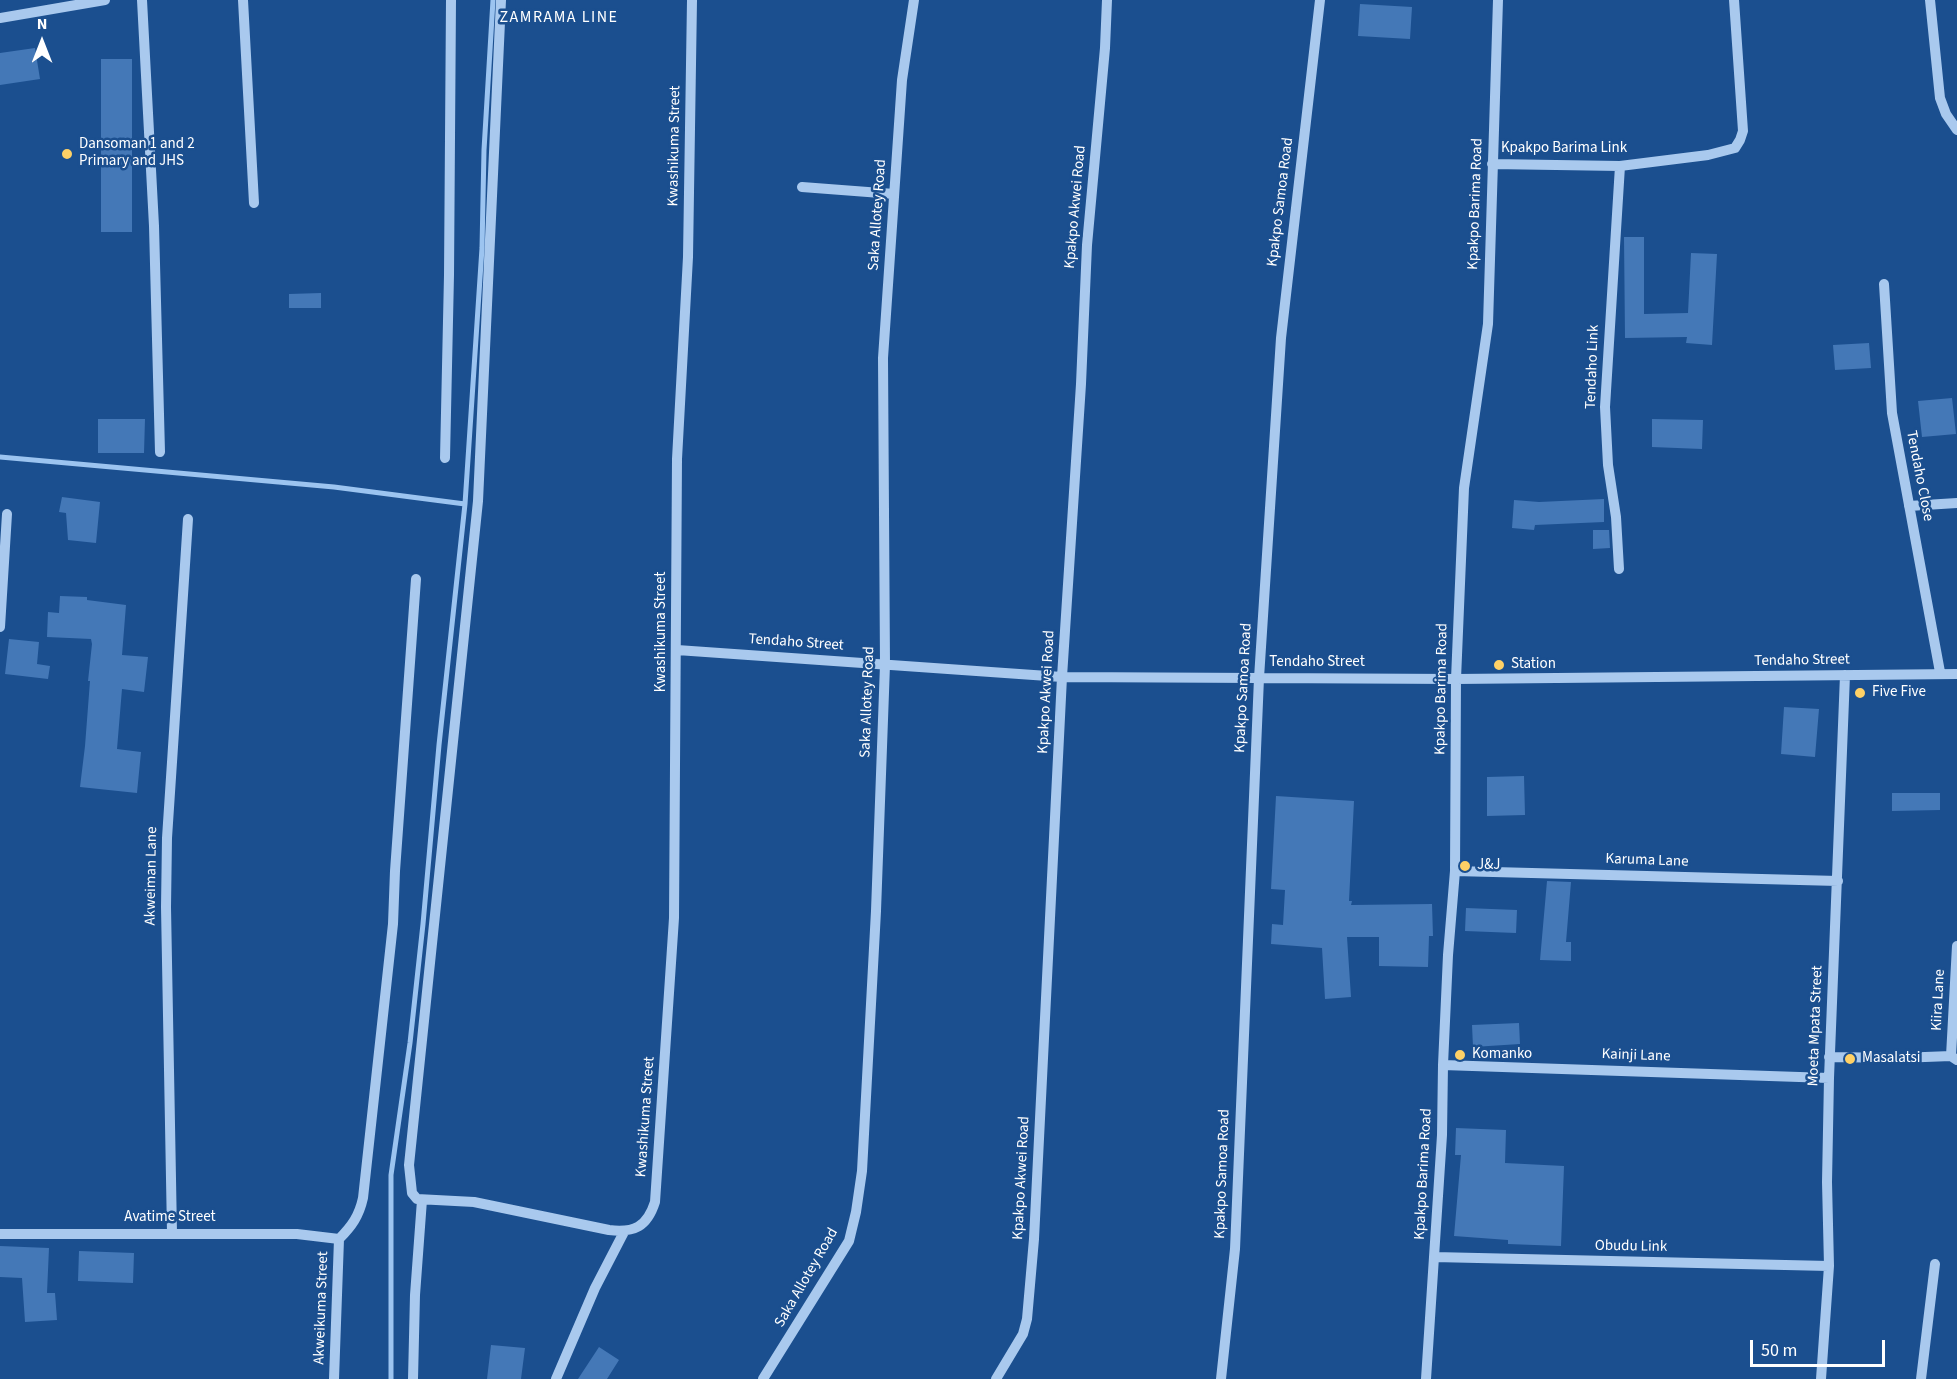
<!DOCTYPE html>
<style>
body{margin:0}
#map{position:relative;width:1957px;height:1379px;overflow:hidden;background:#1b4f8f;font-family:"Source Sans 3",sans-serif}
canvas{display:block}
.north{position:absolute;left:12px;top:12px;width:60px;height:60px;-webkit-text-stroke:4px #1b4f8f;paint-order:stroke;rotate:0deg;font-size:16px;font-weight:700;line-height:24px;text-align:center;color:#fff}
.north::after{content:'';display:block;margin:auto;width:21px;height:27px;background:#fff;clip-path:polygon(50% 0,100% 100%,50% 72%,0 100%)}
.scale{position:absolute;left:1750px;top:1340px;width:135px;height:27px;box-sizing:border-box;border:3px solid #fff;border-top:0;padding-left:8px;font-size:18px;line-height:21px;white-space:nowrap;color:#fff;-webkit-text-stroke:4px #1b4f8f;paint-order:stroke}
</style>
<div id="map">
<canvas width="1957" height="1379"></canvas>
<div class="north">N</div>
<div class="scale">50 m</div>
</div>
<script>
const ctx = document.querySelector('canvas').getContext('2d');
ctx.lineJoin = 'round';
function trace(path, color, width, dash) { ctx.strokeStyle = color; ctx.lineWidth = width; ctx.lineCap = dash ? 'butt' : 'round'; ctx.setLineDash(dash || []); ctx.stroke(path); }
function fill(path, color) { ctx.fillStyle = color; ctx.fill(path, 'evenodd'); }
function label(font, color, halo, rows, align = 'center') {
  ctx.font = font + ' "Source Sans 3",sans-serif'; ctx.lineWidth = 5; ctx.setLineDash([]); ctx.textBaseline = 'middle'; ctx.strokeStyle = halo; ctx.fillStyle = color; for (const [text, x, y, turn = 0] of rows) {
    ctx.save(); ctx.translate(x, y); ctx.rotate((+turn || 0) * Math.PI / 180); ctx.textAlign = isNaN(turn) ? turn : align; if (halo) ctx.strokeText(text, 0, 0); ctx.fillText(text, 0, 0); ctx.restore();
  }
}
trace(new Path2D(`
 M0,457L334,487L465,504
 M391,1379V1175L410,1043L423,924L439,745L465,504L482,248L484,150L493,0`), '#9cc4f0', 5);
fill(new Path2D(`
 M1360,4L1412,7L1410,39L1358,36Z
 M35,48L40,79L0,85V53Z
 M101,59H132V232H101Z
 M1624,237H1644V314L1688,313L1691,253L1717,254L1712,345L1686,343L1687,337L1625,338Z
 M321,293V308H289V294Z
 M1869,343L1871,368L1835,370L1833,345Z
 M1952,398L1956,434L1922,437L1918,401Z
 M98,419H145L144,453H98Z
 M1652,419L1703,420L1702,449L1652,447Z
 M62,497L100,502L96,543L68,540L66,513L59,512Z
 M1604,499V522L1535,525L1534,530L1512,528L1514,500L1539,502Z
 M1593,530H1609L1610,548L1593,549Z
 M60,596L87,597V600L126,605L122,655L148,657L144,692L122,689L117,749L141,752L137,793L80,787L85,746L90,681H88L92,644L91,639L47,637L48,612L59,613Z
 M9,639L39,642L37,664L50,666L48,679L5,674Z
 M1784,707L1819,709L1815,757L1781,754Z
 M1524,776L1525,815L1487,816V777Z
 M1892,793H1940V810L1892,811Z
 M1276,796L1354,801L1349,901H1352L1351,905L1432,904L1433,936H1429L1428,967L1379,966V937H1347L1351,997L1325,999L1322,948L1271,944L1272,924L1283,925L1285,890L1271,889Z
 M1547,881L1571,882L1566,942H1571V961L1540,960Z
 M1466,908L1517,910L1516,933L1465,931Z
 M1519,1023L1520,1044L1473,1047L1472,1025Z
 M1456,1128L1506,1130L1505,1163L1564,1166L1561,1246L1508,1244V1240L1454,1236L1461,1155H1455Z
 M0,1246L49,1248L47,1293H55L57,1320L25,1322L22,1278L0,1277Z
 M79,1251L134,1253L133,1283L78,1281Z
 M491,1345L525,1348L521,1379H487Z
 M599,1347L619,1360L607,1379H578Z`), '#4478b7');
trace(new Path2D(`
 M142,0L154,226L160,452
 M243,0L254,203
 M501,0L478,501L409,1165L412,1193L417,1199L474,1202L609,1230C634,1233 647,1227 655,1202L674,918L677,459L688,257L692,0
 M1930,0L1940,98L1946,114L1957,130
 M0,18L105,0
 M1492,164L1620,166L1708,155L1735,148L1740,140L1743,131L1734,0
 M802,187L894,194
 M1884,284L1892,413L1940,672
 M445,458L449,275L451,0
 M1909,506L1957,503
 M1619,569L1616,517L1608,465L1605,407L1620,166
 M0,627L7,514
 M677,650L1062,677L1456,679L1957,674
 M1455,871L1838,881
 M1951,1056L1957,946
 M1829,1057L1899,1058L1951,1056L1957,1060
 M1443,1065L1829,1078
 M172,1233L166,907L167,838L188,519
 M0,1234H297L339,1239
 M339,1239C352,1226 359,1216 363,1198L393,924L395,871L416,579
 M1434,1257L1829,1266
 M334,1379L339,1239
 M413,1379L415,1295L422,1200
 M556,1379L595,1288L624,1232
 M763,1379L849,1241L856,1212L862,1171L876,911L885,665L883,358L902,80L914,0
 M996,1379L1023,1334L1027,1319L1034,1239L1062,677L1081,384L1087,245L1105,48L1107,0
 M1221,1379L1235,1249L1259,678L1281,338L1320,0
 M1426,1379L1442,1135L1443,1065L1448,955L1455,871L1456,679L1464,488L1488,324L1498,0
 M1821,1379L1829,1266L1827,1182L1829,1078L1845,675
 M1921,1379L1935,1264`), '#a9c9ee', 10);
for (const [x, y, r, color] of [
 [67,154,6,"#ffd166"],
 [1499,665,6,"#ffd166"],
 [1860,693,6,"#ffd166"],
 [1465,866,6,"#ffd166"],
 [1460,1055,6,"#ffd166"],
 [1850,1059,6,"#ffd166"]
]) { const dot = new Path2D(); dot.arc(x, y, r, 0, 2 * Math.PI); ctx.fillStyle = color; ctx.fill(dot); trace(dot, '#1b4f8f', 2); }
label('15px', '#fff', '#1b4f8f', [
 ["Dansoman 1 and 2",79,145],
 ["Primary and JHS",79,162],
 ["Station",1511,665],
 ["Five Five",1872,693],
 ["J&J",1477,866],
 ["Komanko",1472,1055],
 ["Masalatsi",1862,1059]
], 'left');
label('15px', '#fff', '#1b4f8f', [
 ["Kwashikuma Street",675,146,-89],
 ["Kpakpo Barima Link",1564,149],
 ["Kpakpo Samoa Road",1281,202,-83],
 ["Kpakpo Barima Road",1476,204,-88],
 ["Kpakpo Akwei Road",1076,207,-85],
 ["Saka Allotey Road",878,215,-86],
 ["Tendaho Link",1593,367,-88],
 ["Tendaho Close",1919,476,79],
 ["Kwashikuma Street",662,632,-90],
 ["Tendaho Street",796,643,4],
 ["Tendaho Street",1802,661,-1],
 ["Tendaho Street",1317,663],
 ["Kpakpo Samoa Road",1244,688,-87],
 ["Kpakpo Barima Road",1442,689,-89],
 ["Kpakpo Akwei Road",1047,692,-87],
 ["Saka Allotey Road",868,702,-88],
 ["Karuma Lane",1647,861,2],
 ["Akweiman Lane",152,876,-89],
 ["Kiira Lane",1939,1000,-87],
 ["Moeta Mpata Street",1816,1026,-88],
 ["Kainji Lane",1636,1056,2],
 ["Kwashikuma Street",646,1117,-86],
 ["Kpakpo Samoa Road",1223,1174,-88],
 ["Kpakpo Barima Road",1424,1174,-87],
 ["Kpakpo Akwei Road",1022,1178,-87],
 ["Avatime Street",170,1218],
 ["Obudu Link",1631,1247,1],
 ["Saka Allotey Road",807,1278,-60],
 ["Akweikuma Street",322,1308,-88]
]);
ctx.letterSpacing = '1.5px';
label('16px', '#fff', '#1b4f8f', [
 ["ZAMRAMA LINE",559,18]
]);
ctx.letterSpacing = '0px';
</script>
